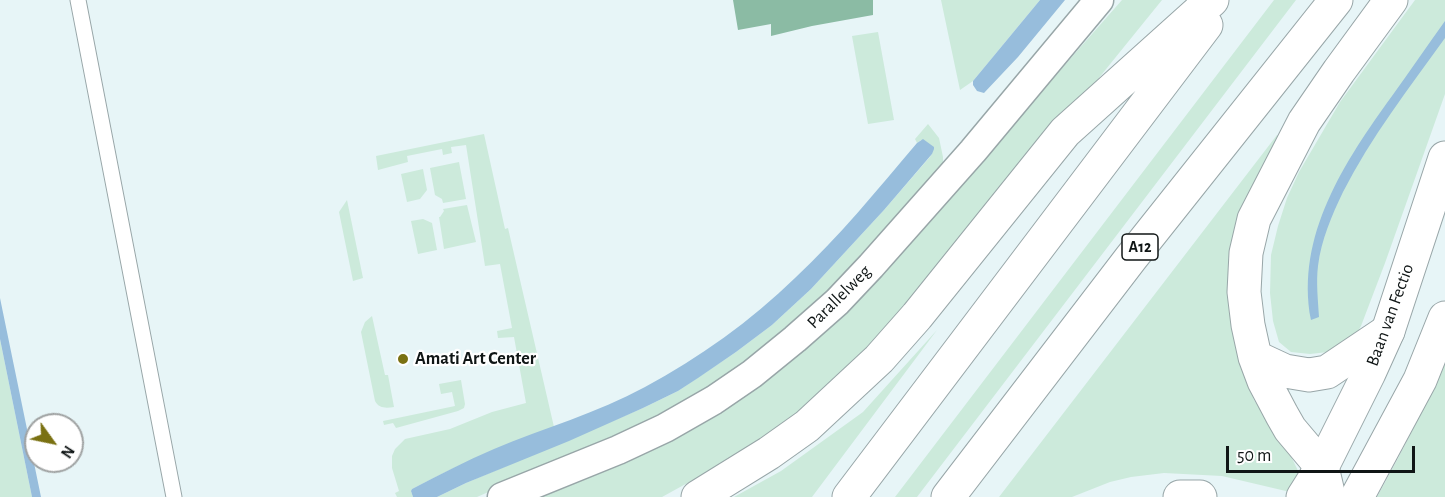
<!DOCTYPE html>
<style>
body{margin:0}
#map{position:relative;width:1445px;height:497px;overflow:hidden;background:#e7f5f7;font-family:"Alegreya Sans",sans-serif}
canvas{display:block}
.north{position:absolute;left:24px;top:413px;width:60px;height:60px;box-sizing:border-box;background:#fff;border:2px solid #9fa2a2;border-radius:50%;rotate:123deg;font-size:16px;font-weight:700;line-height:24px;text-align:center;color:#101616}
.north::after{content:'';display:block;margin:auto;width:21px;height:27px;background:#7a7112;clip-path:polygon(50% 0,100% 100%,50% 72%,0 100%)}
.scale{position:absolute;left:1226px;top:446px;width:189px;height:27px;box-sizing:border-box;border:3px solid #101616;border-top:0;padding-left:8px;font-size:18px;line-height:21px;white-space:nowrap;color:#101616;-webkit-text-stroke:4px #fff;paint-order:stroke}
</style>
<div id="map">
<canvas width="1445" height="497"></canvas>
<div class="north">N</div>
<div class="scale">50 m</div>
</div>
<script>
const ctx = document.querySelector('canvas').getContext('2d');
ctx.lineJoin = 'round';
function fill(path, color) { ctx.fillStyle = color; ctx.fill(path, 'evenodd'); }
function trace(path, color, width, dash) { ctx.strokeStyle = color; ctx.lineWidth = width; ctx.lineCap = dash ? 'butt' : 'round'; ctx.setLineDash(dash || []); ctx.stroke(path); }
function label(font, color, halo, rows, align = 'center') {
  ctx.font = font + ' "Alegreya Sans",sans-serif'; ctx.lineWidth = 4.5; ctx.setLineDash([]); ctx.textBaseline = 'middle'; ctx.strokeStyle = halo; ctx.fillStyle = color; for (const [text, x, y, turn = 0] of rows) {
    ctx.save(); ctx.translate(x, y); ctx.rotate((+turn || 0) * Math.PI / 180); ctx.textAlign = isNaN(turn) ? turn : align; if (halo) ctx.strokeText(text, 0, 0); ctx.fillText(text, 0, 0); ctx.restore();
  }
}
fill(new Path2D(`
 M941,0H1040L973,81L960,90Z
 M1122,0H1162L1030,163L839,386L762,442L662,497H530L639,453L900,252Z
 M1274,0H1296L917,497H895Z
 M1415,0H1445V94L1385,263L1361,326L1357,333L1328,352L1310,354L1291,352L1279,342L1273,321L1270,293L1271,255L1278,226L1287,198L1299,172L1340,102Z
 M878,32L894,120L868,124L852,36Z
 M928,124L939,138L943,157V170L818,307L691,403L477,497H437L466,483L643,408L678,391L736,352L772,325L811,289L884,210L929,158L932,154L921,140L917,143L915,139Z
 M484,134L505,229L508,228L554,427C505,444 458,465 412,489L411,491L413,497H397L395,493L399,491L392,468V456L395,449L405,439L450,429L492,412L526,403L514,337L498,338L497,331L512,328L500,264L485,266L466,145L451,147L452,153L443,155L442,149L407,156L408,162L378,170L376,156Z
 M1277,135L1280,137L1262,167L1247,199L1241,361L1254,400L1290,454L1300,475L1290,492L1222,476L1164,473L1131,477L1110,482L1072,497H999Z
 M459,162L466,199L443,203L442,199L435,195L430,168Z
 M423,169L427,190L420,199L407,202L401,174Z
 M347,200L363,278L353,281L339,212Z
 M467,205L476,242L444,249L439,217H440L444,211L443,209Z
 M423,219L432,223L437,250L418,254L411,221Z
 M372,316L385,375H388L394,407C387,408 379,409 375,401L361,332L365,322Z
 M937,330L812,497H734L781,471L863,412Z
 M0,339L32,497H0Z
 M1445,357V497H1377C1402,452 1426,406 1445,357Z
 M461,380L465,404L464,408L458,411L396,428L393,423L384,425L383,421L455,406L452,392L441,394L439,384Z`), '#cceadb');
fill(new Path2D(`
 M733,0H873V15L812,26L771,36V24L738,30Z`), '#8bbba4');
fill(new Path2D(`
 M1040,0H1065L1018,57L984,93L977,91L973,85V81Z
 M1445,21V38C1409,88 1371,137 1343,192C1332,215 1321,240 1318,266C1316,282 1318,300 1319,317L1311,320C1295,236 1345,161 1392,96C1410,71 1427,46 1445,21Z
 M923,139L934,147V149L932,154L884,210L811,289L772,325L736,352L698,378L678,391L643,408L569,441L466,483L437,497H413L411,491L412,489C439,475 466,461 494,449C544,428 597,413 645,387C699,358 751,321 795,278C839,237 878,189 917,143Z
 M0,298L41,497H32L0,339Z`), '#97bddc');
const service = new Path2D(`
 M78,0L174,497`);
const minor = new Path2D(`
 M502,497L618,450L665,428L714,400L752,374L795,339L837,302L871,266L973,151L1099,0`);
const secondary = new Path2D(`
 M1322,467L1369,373L1388,331L1445,158
 M1357,497L1420,380L1445,318`);
const primary = new Path2D(`
 M1303,497L1322,467`);
const motorway = new Path2D(`
 M1255,357L1285,371L1309,375L1327,372L1388,331
 M698,497L769,453L807,426L879,359L917,316L1065,132L1212,0
 M849,497L1206,25
 M948,497L1131,258L1336,0
 M1180,497H1200
 M1329,497L1322,467L1290,429L1282,415L1264,381L1255,357L1248,325L1244,292L1246,253L1254,219L1304,122L1339,71L1391,0`);
trace(service, '#98a6a8', 17);
trace(minor, '#98a6a8', 31);
trace(secondary, '#98a6a8', 35);
trace(primary, '#98a6a8', 35);
trace(motorway, '#98a6a8', 35);
trace(service, '#fff', 15);
trace(minor, '#fff', 28);
trace(secondary, '#fff', 33);
trace(primary, '#fff', 33);
trace(motorway, '#fff', 33);
for (const [x, y, r, color] of [
 [403,359,6,"#7a7112"]
]) { const dot = new Path2D(); dot.arc(x, y, r, 0, 2 * Math.PI); ctx.fillStyle = color; ctx.fill(dot); trace(dot, '#fff', 2); }
for (const [x, y, w] of [
 [1140,247,36]
]) { const box = new Path2D(); box.roundRect(x - w / 2, y - 13, w, 26, 4.5); ctx.fillStyle = '#fff'; ctx.fill(box); trace(box, '#101616', 1.5); }
label('bold 16px', '#101616', null, [
 ["A12",1140,247]
]);
label('18px', '#101616', '#fff', [
 ["Parallelweg",839,297,-45],
 ["Baan van Fectio",1390,315,-70]
]);
label('bold 18px', '#101616', '#fff', [
 ["Amati Art Center",415,359]
], 'left');
</script>
